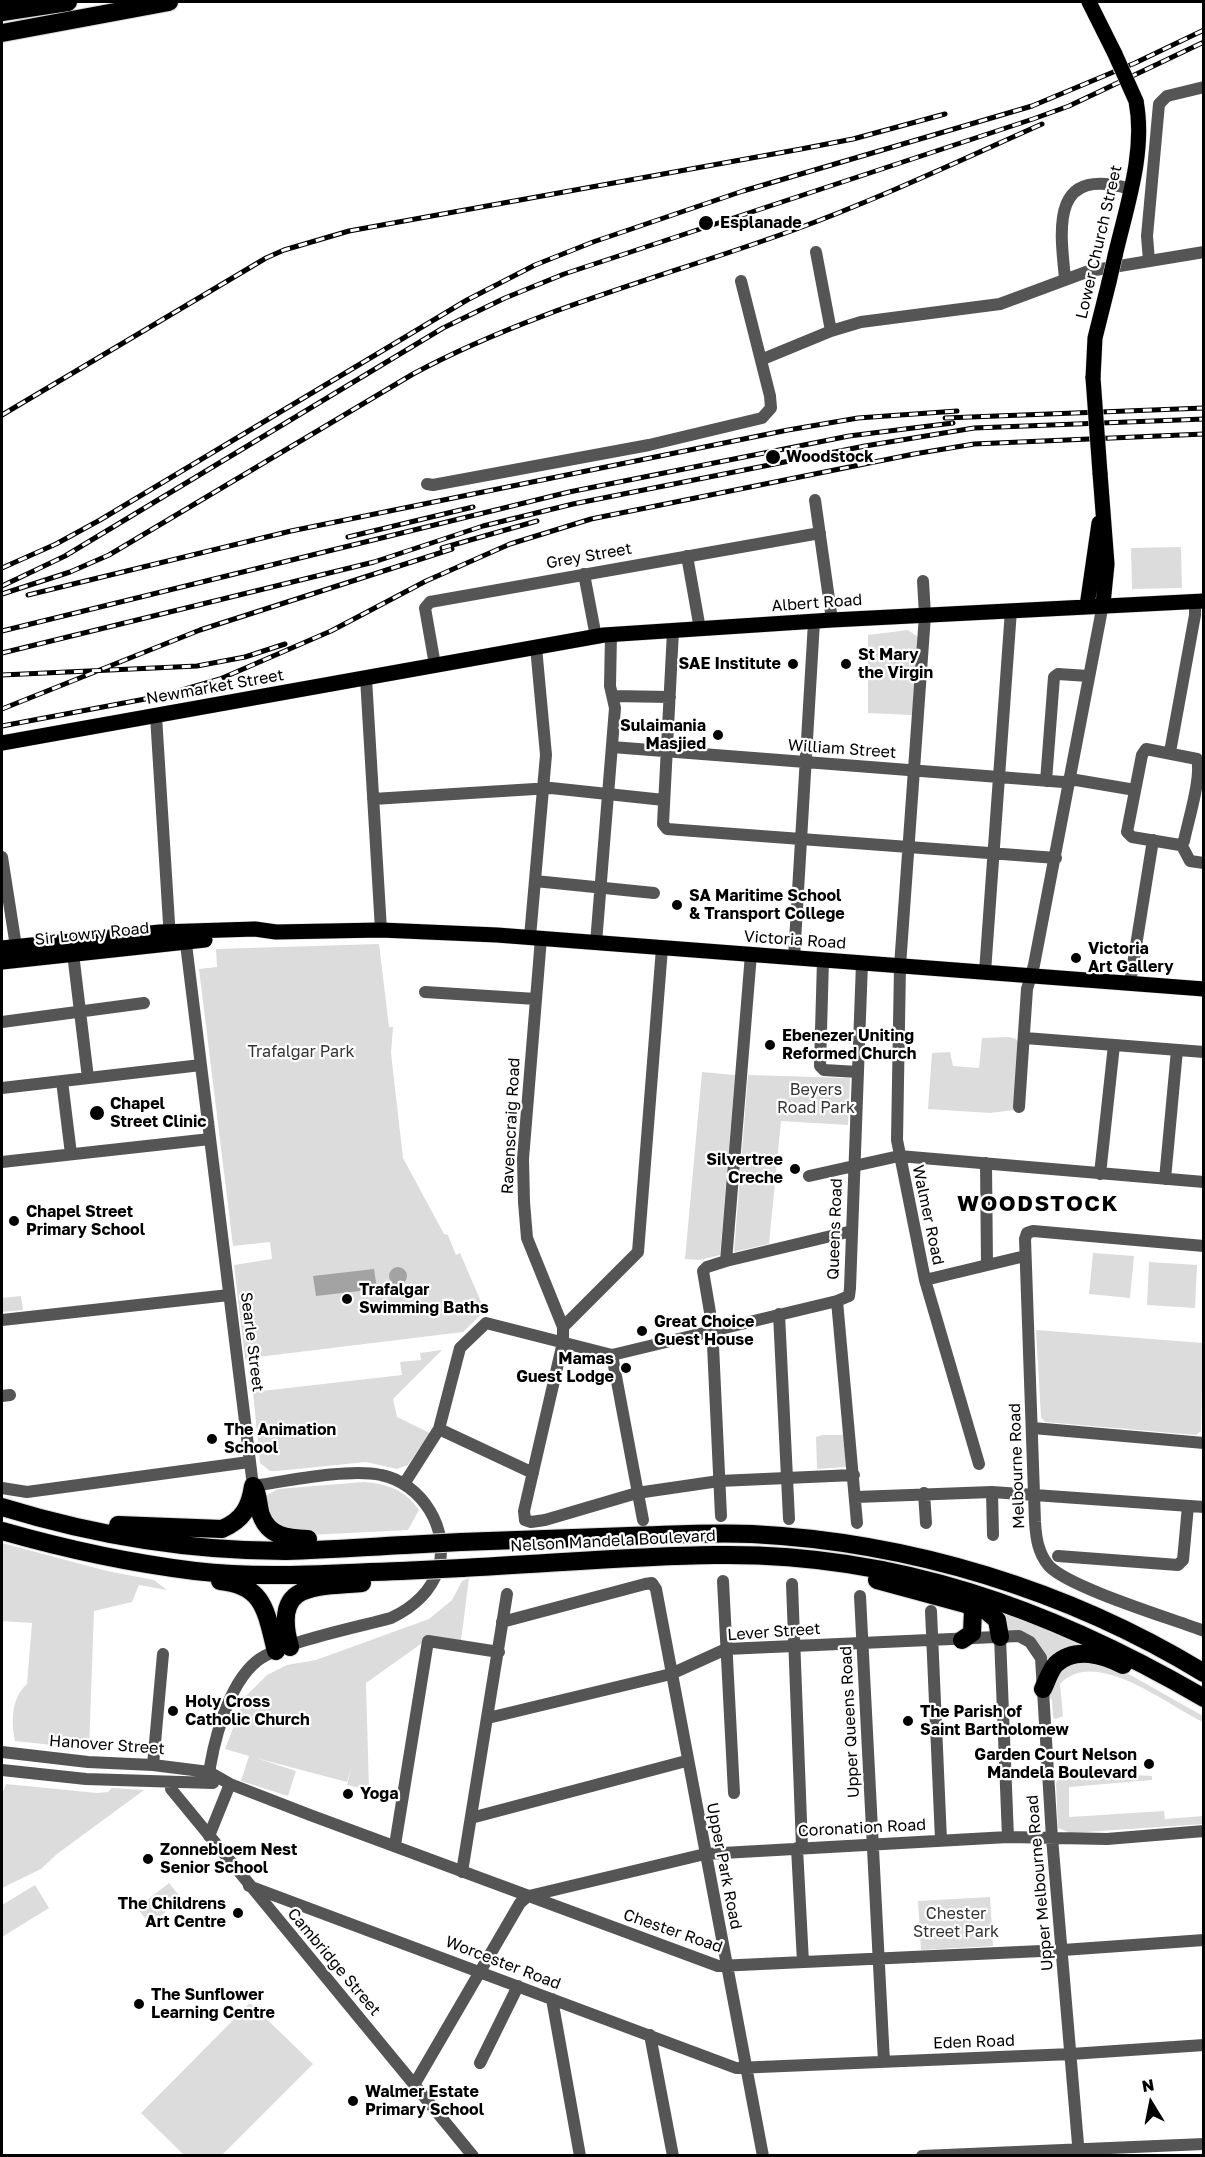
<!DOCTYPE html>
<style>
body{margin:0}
#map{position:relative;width:1205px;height:2157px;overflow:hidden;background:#fff;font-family:"Golos Text",sans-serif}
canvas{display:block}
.frame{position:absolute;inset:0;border:3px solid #000;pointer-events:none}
.north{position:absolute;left:1121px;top:2073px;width:60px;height:60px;-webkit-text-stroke:4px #fff;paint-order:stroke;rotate:350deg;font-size:16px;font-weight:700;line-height:24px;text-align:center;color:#000}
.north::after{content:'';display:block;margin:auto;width:21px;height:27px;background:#000;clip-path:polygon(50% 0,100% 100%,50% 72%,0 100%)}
</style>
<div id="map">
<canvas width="1205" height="2157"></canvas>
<div class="frame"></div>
<div class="north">N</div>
</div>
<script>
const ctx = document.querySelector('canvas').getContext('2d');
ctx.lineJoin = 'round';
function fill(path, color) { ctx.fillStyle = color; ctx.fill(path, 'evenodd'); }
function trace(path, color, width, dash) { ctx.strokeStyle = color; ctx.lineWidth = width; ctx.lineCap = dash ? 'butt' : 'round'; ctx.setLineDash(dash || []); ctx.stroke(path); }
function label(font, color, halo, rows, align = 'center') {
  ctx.font = font + ' "Golos Text",sans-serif'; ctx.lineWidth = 4.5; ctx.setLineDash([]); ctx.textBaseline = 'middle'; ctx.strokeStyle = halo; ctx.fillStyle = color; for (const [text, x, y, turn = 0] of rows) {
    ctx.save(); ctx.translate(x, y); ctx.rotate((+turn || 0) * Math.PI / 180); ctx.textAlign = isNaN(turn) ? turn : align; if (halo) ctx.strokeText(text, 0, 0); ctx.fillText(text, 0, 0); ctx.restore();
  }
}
fill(new Path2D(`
 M1181,547L1182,588L1132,589L1131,548Z
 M908,630L918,637L912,715L868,713V635Z
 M379,944L389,1027H393L391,1053L403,1158L444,1234L448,1235L456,1255L460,1253L485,1311L463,1332L258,1357V1360L248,1362L245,1358L234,1265L272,1259L270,1242L233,1246L199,969L217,967L216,949Z
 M1009,1037L1016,1039L1019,1044L1014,1110L990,1113L928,1109L932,1053L950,1052L953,1066L979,1068L982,1038Z
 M702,1072L735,1075L720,1255L700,1260L685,1259Z
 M748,1075L850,1078L848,1125L781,1121L769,1244L734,1252Z
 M1093,1253L1134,1256L1130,1298L1089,1294Z
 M1149,1262L1197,1265L1195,1308L1147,1305Z
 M21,1296L23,1310L2,1312V1298Z
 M1036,1330L1203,1343L1201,1431L1196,1435L1045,1422L1041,1417Z
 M442,1350L393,1399L397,1417L430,1433L408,1465L397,1469L366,1462L277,1471H270L260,1463L253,1392L402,1375L400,1362L421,1360L420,1353Z
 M822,1435H843L846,1467L817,1469L816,1437Z
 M364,1482C387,1484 406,1490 419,1510L408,1530L309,1535L279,1530L264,1503L265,1496L278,1489Z
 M2,1543L107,1571L154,1580L167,1590L139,1585L132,1602L94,1611L89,1749L15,1741C11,1722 11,1698 27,1684L32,1623L2,1621Z
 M469,1578L461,1641L432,1636L366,1683L369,1790L347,1785L352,1765L347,1782L256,1758L296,1771L288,1796L241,1781L249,1756L225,1749L245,1697L267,1675L287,1665L316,1660L429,1619L452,1600L462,1581Z
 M1003,1611L1062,1634L1088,1648L1047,1673C1042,1640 1038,1640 1006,1632L998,1613Z
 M1081,1661L1118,1668L1203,1716V1722C1167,1705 1095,1646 1060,1684L1063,1716L1056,1719L1053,1718L1052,1700L1049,1697C1055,1677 1061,1668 1081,1661Z
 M1119,1774L1152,1776V1780L1069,1787V1817L1164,1811L1165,1819L1203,1816V1824L1071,1833L1058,1828L1056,1783L1058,1779Z
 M6,1784L97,1793L108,1792L112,1788L144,1790L57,1854L41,1869L2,1888V1794Z
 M169,1883L182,1899L150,1924L137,1908Z
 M35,1885L49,1908L2,1937V1905Z
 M990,1897L993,1946L921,1950L918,1901Z
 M250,2003L313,2064L222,2155H184L141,2113Z`), '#dcdcdc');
fill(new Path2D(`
 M389 1276a9 9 0 1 1 18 0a9 9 0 1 1-18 0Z
 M374,1269L377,1289L316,1296L313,1276Z`), '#a3a3a3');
const major = new Path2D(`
 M1089,2L1115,54
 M1115,256C1126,208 1146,152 1136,101
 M1093,378L1095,338L1109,282
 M1100,473L1107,564L1103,604
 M1087,606L1099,523
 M2,743L604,635L832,620L1204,601
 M2,948L160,932L255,929L276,932L381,930L497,935L1204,989
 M2,962L205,940`);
const highway = new Path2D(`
 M2,12L68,2
 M2,33L169,2
 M254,1487C259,1496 258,1506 261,1515C269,1537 288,1538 308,1539
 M2,1507C93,1535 191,1551 286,1551C326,1550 366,1547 405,1545
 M118,1525L222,1529C243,1520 250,1507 253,1486
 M2,1531C65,1549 129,1563 195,1571C263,1579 333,1573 401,1571
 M461,1542C517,1540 573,1538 629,1536C670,1535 711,1532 752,1534C910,1542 1068,1590 1204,1673
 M462,1568C546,1564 631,1556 715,1555C894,1552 1051,1609 1204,1698
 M877,1580L984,1609L997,1620L1000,1637
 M220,1581C265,1585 266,1613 276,1651
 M962,1640L972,1633L973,1610L967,1604
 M290,1647C272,1583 312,1587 362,1583
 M1043,1689C1047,1681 1050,1670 1056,1664C1075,1646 1104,1655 1123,1665`);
trace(major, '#dbdbdb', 16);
trace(highway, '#dbdbdb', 20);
trace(new Path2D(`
 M816,252L831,331
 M1149,261L1147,236L1159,104L1167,96L1204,87
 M1065,278C1059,223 1053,166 1130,189
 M763,359L831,331L861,322L1000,304L1089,271L1204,252
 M427,484L433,485L649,445L762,418L771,408L770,396L741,281
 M815,500L832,620
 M687,556L700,629
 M584,574L596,637
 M923,581L925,615L900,966L897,1140L925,1280L979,1464
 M673,631L663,824L667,829L1056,858
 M435,665L425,608L430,602L820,533
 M366,678L381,930
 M613,696L670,697
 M156,716L170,939
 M612,747L1063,782L1076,780L1135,790
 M1146,749L1197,759C1202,777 1188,821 1184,841L1180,845L1132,837L1127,832L1142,755Z
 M1170,752L1195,615V601
 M1046,781L1054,677L1058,674L1088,676
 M373,799L551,788L664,800
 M1181,844L1190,861L1204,863
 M2,857L17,953
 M535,881L654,893
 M185,936L253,1486C287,1481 349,1468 381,1475C422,1483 451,1530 438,1570C430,1593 412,1608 391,1618C358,1627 282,1642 257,1661C227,1685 212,1746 208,1782
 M530,937L546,755L536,647
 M541,938L523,1159L524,1202L527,1238L563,1327V1342L524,1511L525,1520L531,1522L545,1520L637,1493L719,1481L854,1475
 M596,943L615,708L610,686L611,635
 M72,945L88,1078
 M794,958L814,622
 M823,960L820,1066L824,1070L858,1072
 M985,972L1011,610
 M1130,983L1153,840
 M425,992L536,999
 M2,1022L144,1003
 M1025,1038L1204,1052
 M62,1081L71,1154
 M2,1088L201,1065
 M1019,1107L1027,989L1034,965L1103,604
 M2,1162L210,1139
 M986,1163L987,1265
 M1100,1174L1114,1045
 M809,1176L899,1156L1204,1182
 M1165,1179L1177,1050
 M1204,1246L1033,1231L1027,1233L1025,1239L1035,1522C1036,1538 1038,1553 1049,1566C1070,1588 1170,1618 1204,1631
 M726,1261L751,954
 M925,1280L1025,1256
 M779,1314L789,1519
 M2,1320L229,1295
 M563,1327L638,1252L662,948
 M612,1355L643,1520
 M2,1396L10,1395
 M1033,1428L1204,1443
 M439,1429L533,1473
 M404,1484L439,1429L460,1348L486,1323L612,1355L837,1301
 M2,1488L27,1492L249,1462
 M992,1492L993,1535
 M924,1493L926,1523
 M856,1497L992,1492L1204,1507
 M721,1516L712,1324L703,1271L707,1267L726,1261L852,1231
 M857,1523L837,1301L849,1296L850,1288L862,963
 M1058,1556L1178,1565L1183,1560L1188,1506
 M723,1581L734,1793
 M792,1584L802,1847
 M860,1596L884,2062
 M931,1611L941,1840
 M502,1622L645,1584L652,1583L656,1589L763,2156
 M1000,1637L1008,1837
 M488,1718L671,1674L726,1649L1019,1636L1030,1642L1041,1658L1052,1838L1079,2156
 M2,1752L88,1762L153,1765L209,1772L230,1784L310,1815L718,1966L1063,1950L1204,1940
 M153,1765L163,1654
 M2,1770L86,1779L213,1783
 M171,1789L473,2156
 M471,1818L686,1761
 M209,1836L230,1784
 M395,1845L428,1641L499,1652
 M797,1848L803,1962
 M462,1872L507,1594
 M249,1886L736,2068L1071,2054L1204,2045
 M529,1896L705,1854L1008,1837L1107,1839L1204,1831
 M552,1999L580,2156
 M650,2035L673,2156
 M480,2063L518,1986
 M414,2085L520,1903L528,1896
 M922,2156L1204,2144`), '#555', 12);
trace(major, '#000', 15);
trace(highway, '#000', 18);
const rail = new Path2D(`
 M2,415L266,258L284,250L349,231L801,149L853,139L945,114
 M945,418L1204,408
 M348,537L473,507
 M442,548L537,521
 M2,568L56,544L100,520L467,300L535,265L593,242L743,191L1032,106L1135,63L1204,30
 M2,586L65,556L443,328L505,298L564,274L1033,119L1069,106L1204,42
 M2,594L70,572L109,555L413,374C532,310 664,277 791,231C876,200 959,161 1042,124
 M28,595L291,531L788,430L858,418L957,411
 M2,631L569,492L849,436L953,423
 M2,653L374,562L483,526L573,504L865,446L974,428L1204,419
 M2,675L197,666L245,657L285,644
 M2,709L200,630L452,549
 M2,726L161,696L220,679L331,631L426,581L510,544L591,519L914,454L974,444L1204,434`);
trace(rail, '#000', 5);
trace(rail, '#fff', 3, [9]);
const majorBridge = new Path2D(`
 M1115,54L1136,101
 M1109,282L1115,256
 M1093,378L1100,473`);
const highwayBridge = new Path2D(`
 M405,1545L461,1542
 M401,1571L462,1568`);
trace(majorBridge, '#dbdbdb', 16, []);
trace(highwayBridge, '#dbdbdb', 20, []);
trace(majorBridge, '#000', 15);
trace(highwayBridge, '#000', 18);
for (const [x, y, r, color] of [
 [706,223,8,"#000"],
 [773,457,8,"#000"],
 [793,664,6,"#000"],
 [846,664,6,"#000"],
 [718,735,6,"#000"],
 [677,905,6,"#000"],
 [1076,958,6,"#000"],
 [770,1045,6,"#000"],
 [97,1113,8,"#000"],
 [795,1169,6,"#000"],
 [14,1221,6,"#000"],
 [347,1299,6,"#000"],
 [642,1331,6,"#000"],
 [626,1368,6,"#000"],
 [212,1439,6,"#000"],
 [173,1711,6,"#000"],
 [908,1721,6,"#000"],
 [1149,1764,6,"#000"],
 [348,1794,6,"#000"],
 [148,1859,6,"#000"],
 [238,1913,6,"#000"],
 [139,2004,6,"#000"],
 [353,2101,6,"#000"]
]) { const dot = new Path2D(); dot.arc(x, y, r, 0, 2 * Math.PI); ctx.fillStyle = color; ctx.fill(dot); trace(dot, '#fff', 2); }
label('bold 16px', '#000', '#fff', [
 ["Esplanade",720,223],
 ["Woodstock",786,457],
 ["St Mary",858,655],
 ["the Virgin",858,673],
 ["SAE Institute",781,664,"right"],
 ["Sulaimania",706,726,"right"],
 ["Masjied",706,744,"right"],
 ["SA Maritime School",689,896],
 ["& Transport College",689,914],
 ["Victoria",1088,949],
 ["Art Gallery",1088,967],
 ["Ebenezer Uniting",782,1036],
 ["Reformed Church",782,1054],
 ["Chapel",110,1104],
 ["Street Clinic",110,1122],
 ["Silvertree",783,1160,"right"],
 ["Creche",783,1178,"right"],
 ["Chapel Street",26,1212],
 ["Primary School",26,1230],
 ["Trafalgar",359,1290],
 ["Swimming Baths",359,1308],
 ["Great Choice",654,1322],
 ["Guest House",654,1340],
 ["Mamas",614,1359,"right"],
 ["Guest Lodge",614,1377,"right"],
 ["The Animation",224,1430],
 ["School",224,1448],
 ["Holy Cross",185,1702],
 ["Catholic Church",185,1720],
 ["The Parish of",920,1712],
 ["Saint Bartholomew",920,1730],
 ["Garden Court Nelson",1137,1755,"right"],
 ["Mandela Boulevard",1137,1773,"right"],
 ["Yoga",360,1794],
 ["Zonnebloem Nest",160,1850],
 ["Senior School",160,1868],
 ["The Childrens",226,1904,"right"],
 ["Art Centre",226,1922,"right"],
 ["The Sunflower",151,1995],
 ["Learning Centre",151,2013],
 ["Walmer Estate",365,2092],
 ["Primary School",365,2110]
], 'left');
label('16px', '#000', '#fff', [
 ["Lower Church Street",1099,242,-77],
 ["Grey Street",589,556,-10],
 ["Albert Road",817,603,-4],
 ["Newmarket Street",215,687,-10],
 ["William Street",842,749,4],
 ["Sir Lowry Road",92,934,-6],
 ["Victoria Road",795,940,4],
 ["Ravenscraig Road",511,1126,-87],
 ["Walmer Road",928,1215,78],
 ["Queens Road",835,1229,-88],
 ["Searle Street",252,1342,83],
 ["Melbourne Road",1017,1466,-92],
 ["Nelson Mandela Boulevard",613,1541,-3],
 ["Lever Street",774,1632,-4],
 ["Upper Queens Road",850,1722,-93],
 ["Hanover Street",107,1745,4],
 ["Coronation Road",862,1828,-3],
 ["Upper Park Road",724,1866,79],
 ["Upper Melbourne Road",1040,1883,-95],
 ["Chester Road",673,1931,19],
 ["Cambridge Street",334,1962,50],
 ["Worcester Road",503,1963,21],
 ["Eden Road",974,2042,-2]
]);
label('16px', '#333', '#fff', [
 ["Trafalgar Park",301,1052],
 ["Beyers",816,1090],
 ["Road Park",816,1108],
 ["Chester",956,1914],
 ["Street Park",956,1932]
]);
ctx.letterSpacing = '1.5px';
label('bold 22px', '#000', '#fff', [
 ["WOODSTOCK",1038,1204]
]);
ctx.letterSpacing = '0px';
</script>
